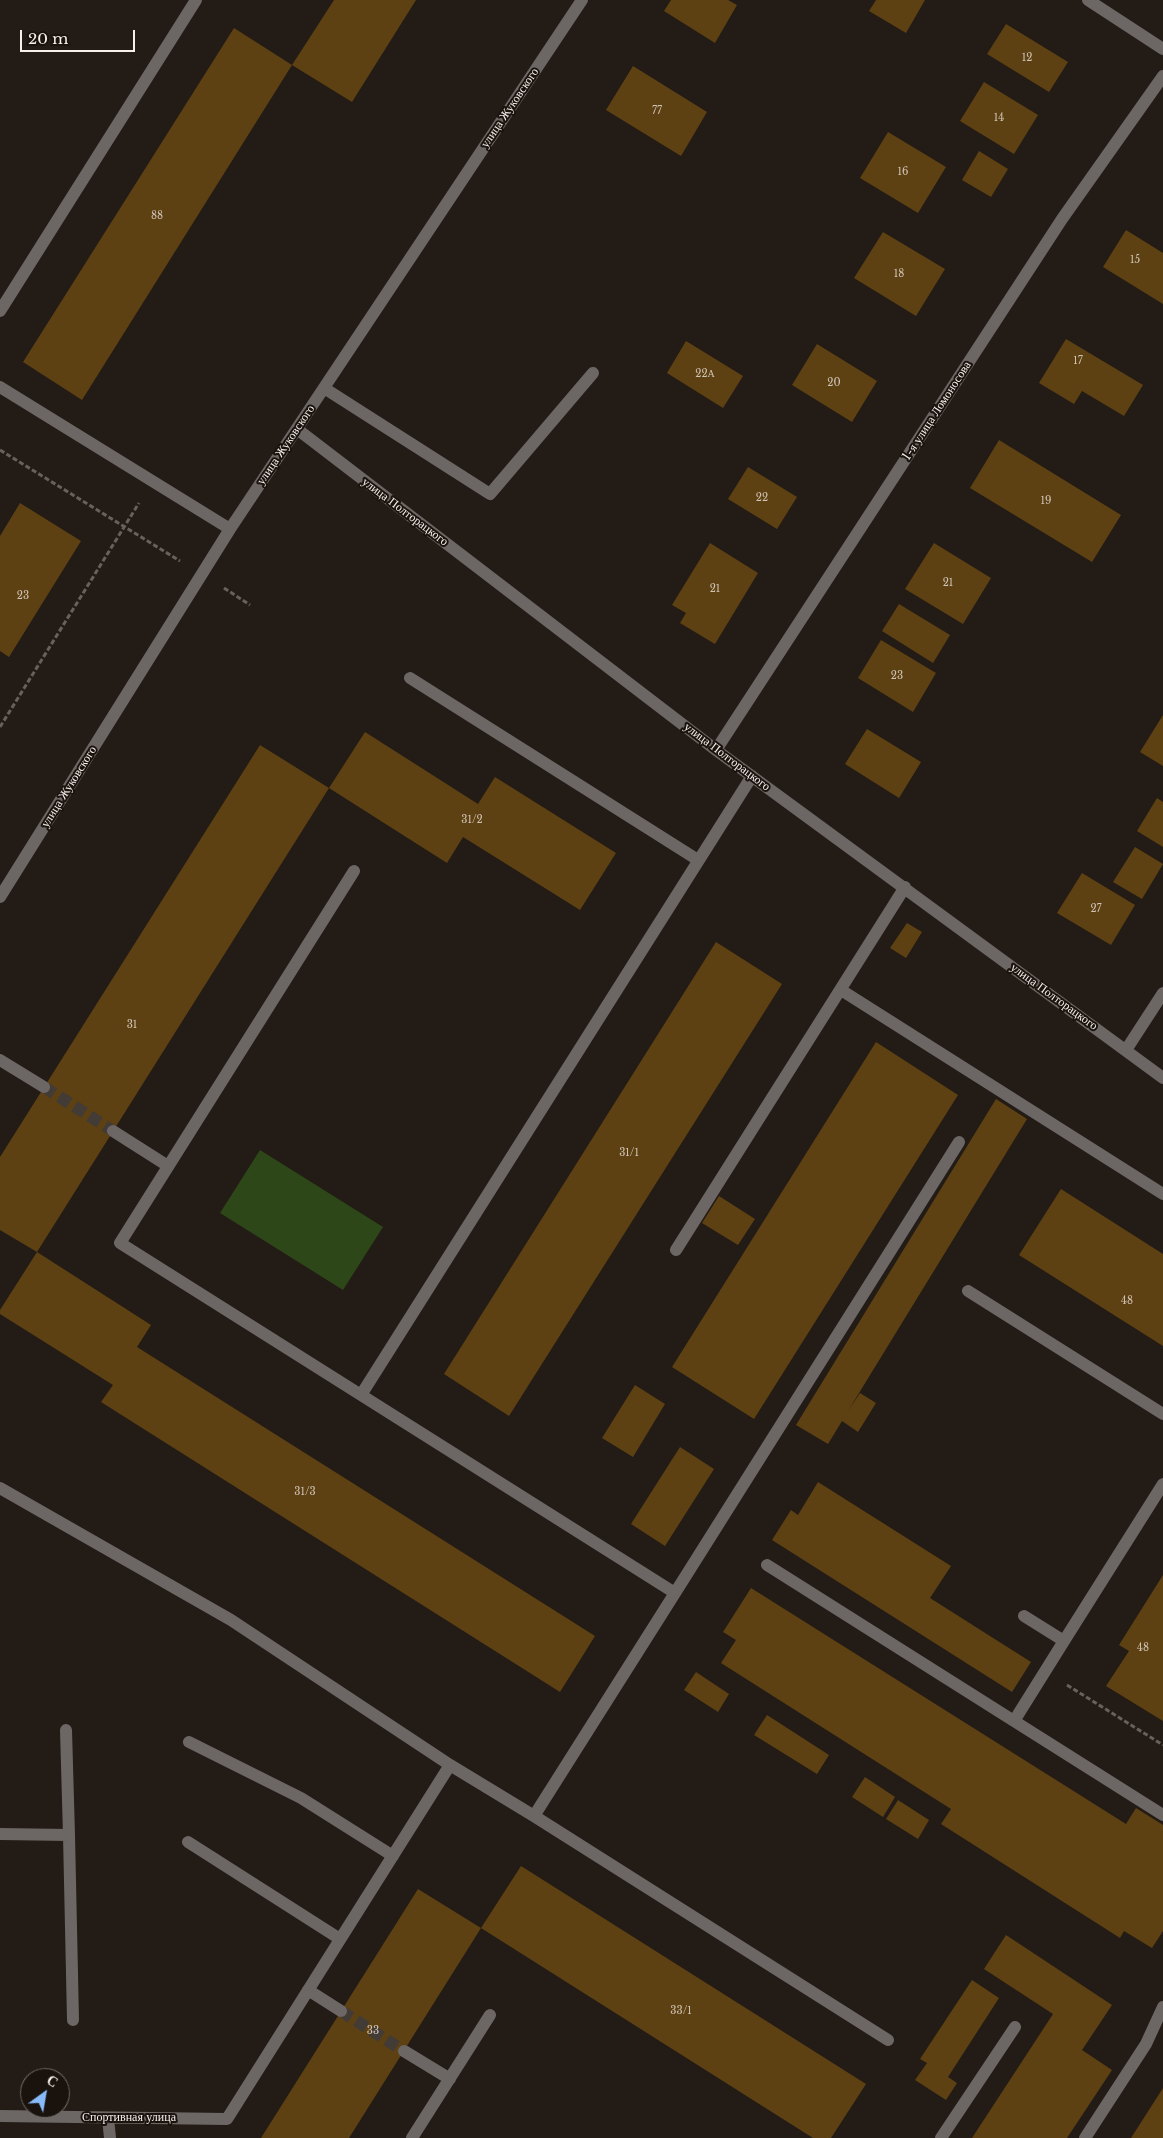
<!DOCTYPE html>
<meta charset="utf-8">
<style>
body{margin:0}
#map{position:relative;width:1163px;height:2138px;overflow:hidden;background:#231b16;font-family:"Libre Baskerville",serif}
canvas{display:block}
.north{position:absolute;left:20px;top:2068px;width:50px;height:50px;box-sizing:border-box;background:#19120d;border:1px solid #716b67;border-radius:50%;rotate:32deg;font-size:14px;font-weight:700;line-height:20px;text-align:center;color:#f6f0ed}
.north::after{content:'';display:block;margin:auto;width:18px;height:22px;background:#87bbfb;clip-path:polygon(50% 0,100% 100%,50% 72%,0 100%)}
.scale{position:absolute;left:20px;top:30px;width:115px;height:22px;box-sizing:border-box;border:2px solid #f6f0ed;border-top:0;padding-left:6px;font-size:15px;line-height:18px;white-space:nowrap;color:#f6f0ed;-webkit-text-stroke:4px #19120d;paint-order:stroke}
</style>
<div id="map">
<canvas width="1163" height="2138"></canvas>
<div class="north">С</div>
<div class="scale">20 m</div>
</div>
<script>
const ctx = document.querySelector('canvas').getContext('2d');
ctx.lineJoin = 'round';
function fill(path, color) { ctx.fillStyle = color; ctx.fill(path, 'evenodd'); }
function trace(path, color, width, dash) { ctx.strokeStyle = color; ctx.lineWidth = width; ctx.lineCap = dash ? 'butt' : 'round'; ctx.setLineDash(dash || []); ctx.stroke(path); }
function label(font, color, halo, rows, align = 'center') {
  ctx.font = font + ' "Libre Baskerville",serif'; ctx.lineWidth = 4; ctx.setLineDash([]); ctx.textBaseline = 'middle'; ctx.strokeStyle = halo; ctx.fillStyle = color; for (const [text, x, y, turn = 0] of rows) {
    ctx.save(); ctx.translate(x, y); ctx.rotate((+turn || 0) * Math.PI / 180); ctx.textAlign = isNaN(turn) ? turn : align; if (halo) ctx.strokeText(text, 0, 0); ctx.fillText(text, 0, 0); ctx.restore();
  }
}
fill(new Path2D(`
 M260,1150L383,1227L343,1290L220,1213Z`), '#2e4718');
fill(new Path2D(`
 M334,0H416L352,102L292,65L82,400L23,362L234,28L292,65Z
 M671,0H728L737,5L715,43L664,11Z
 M876,0H925L906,33L869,11Z
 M1006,24L1068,62L1049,92L987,54Z
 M633,66L707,112L681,156L606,110Z
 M984,82L1038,115L1014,154L960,121Z
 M888,132L946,167L918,213L860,178Z
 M979,151L1008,169L991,197L962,180Z
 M1126,230L1163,253V304L1103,267Z
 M883,232L945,269L916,316L854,278Z
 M1066,339L1143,385L1124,416L1082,391L1074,404L1039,383Z
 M686,341L743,376L723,408L667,373Z
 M817,344L877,381L852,422L792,385Z
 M999,440L1121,515L1092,562L970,488Z
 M748,467L797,497L777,529L728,499Z
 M20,503L81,541L9,657L0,651V536Z
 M710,543L758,573L715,644L680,623L686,613L672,605Z
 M934,543L991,578L963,624L905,589Z
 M899,604L950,635L933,663L882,631Z
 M881,640L936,673L913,712L858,678Z
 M1163,715V766L1140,752Z
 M867,729L921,762L899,798L845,764Z
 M365,732L478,804L495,777L616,853L580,910L463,837L447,863L329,788Z
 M260,745L329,788L37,1252L0,1230V1157Z
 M1157,798L1163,802V847L1137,831Z
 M1135,847L1163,864L1142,899L1113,882Z
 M1082,873L1135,905L1111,945L1057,913Z
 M907,923L922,932L906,958L890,948Z
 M716,942L782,984L509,1416L444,1374Z
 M876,1042L958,1095L754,1419L672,1367Z
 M996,1099L1027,1119L848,1411L860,1393L876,1403L858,1432L842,1421L828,1444L796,1425Z
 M1061,1189L1163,1254V1346L1019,1255Z
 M719,1196L755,1219L738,1245L702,1223Z
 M37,1252L151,1325L137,1347L595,1636L560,1692L101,1402L113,1385L0,1314V1310Z
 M635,1385L665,1404L633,1457L602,1438Z
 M680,1447L714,1469L665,1546L631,1524Z
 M818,1482L951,1566L930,1598L1031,1662L1012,1692L772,1540L791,1510L798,1515Z
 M1163,1575V1721L1106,1686L1129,1651L1119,1645Z
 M751,1588L1126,1824L1136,1808L1163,1825V1931L1152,1948L1124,1931L1120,1938L941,1824L951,1809L721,1663L736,1640L723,1632Z
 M696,1672L729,1694L718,1712L684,1690Z
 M767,1715L829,1755L817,1774L754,1735Z
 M865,1777L895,1797L883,1817L852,1797Z
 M898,1800L929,1820L918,1839L886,1819Z
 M521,1866L866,2084L831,2138H813L481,1928Z
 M418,1889L481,1928L349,2138H261Z
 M1006,1935L1112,2005L1082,2050L1112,2070L1067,2138H972L1053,2014L984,1969Z
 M972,1980L999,1998L948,2077L957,2083L946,2100L915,2080L927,2063L920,2059Z
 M1163,2088V2138H1131Z`), '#5e4112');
trace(new Path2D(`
 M44,1087L113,1131
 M341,2011L404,2051`), '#433b36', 12, [12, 6]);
trace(new Path2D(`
 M0,450L180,561
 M224,588L250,605
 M0,727L139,503
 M1067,1685L1163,1745`), '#68605c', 3, [5, 2.5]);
trace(new Path2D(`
 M1088,0L1163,49
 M0,311L196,0
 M0,387L230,529
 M324,388L490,494L593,373
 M297,429L716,750L1163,1078
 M410,678L698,860
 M716,750L1062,219L1163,76
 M354,871L120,1243L675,1593L534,1816
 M0,897L230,529L582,0
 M841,990L1163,1194
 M1126,1050L1163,993
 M0,1060L44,1087
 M113,1131L168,1166
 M676,1250L905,887
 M968,1291L1163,1414
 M361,1395L752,776
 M0,1488L231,1620L450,1765L534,1816L888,2040
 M767,1565L1014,1721
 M675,1593L959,1142
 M1024,1616L1064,1641L1014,1721L1163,1815
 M1064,1641L1163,1484
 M189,1742L301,1798L393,1856
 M0,1834L69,1835L66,1730
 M69,1835L73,2020
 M188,1842L340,1939
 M308,1990L341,2011
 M404,2051L450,2079
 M0,2116L227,2119L450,1765
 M108,2118L110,2138
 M412,2138L490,2015
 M941,2138L1015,2027
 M1085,2138L1146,2044L1163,2007`), '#6c6765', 12);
label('10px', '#d0c4b6', null, [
 ["12",1027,58],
 ["77",657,111],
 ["14",999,118],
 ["16",903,172],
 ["88",157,216],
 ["15",1135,260],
 ["18",899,274],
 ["17",1078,361],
 ["22А",705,374],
 ["20",834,383],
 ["22",762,498],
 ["19",1046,501],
 ["21",948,583],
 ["21",715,589],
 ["23",23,596],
 ["23",897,676],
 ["31/2",472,820],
 ["27",1096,909],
 ["31",132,1025],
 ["31/1",629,1153],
 ["48",1127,1301],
 ["31/3",305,1492],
 ["48",1143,1648],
 ["33/1",681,2011],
 ["33",373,2031]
]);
label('12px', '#f6f0ed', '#19120d', [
 ["улица Жуковского",510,108,-56],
 ["1-я улица Ломоносова",937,411,-57],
 ["улица Жуковского",286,445,-56],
 ["улица Полторацкого",405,512,37],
 ["улица Полторацкого",727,757,37],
 ["улица Жуковского",69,787,-58],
 ["улица Полторацкого",1054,997,36],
 ["Спортивная улица",129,2118]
]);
</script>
